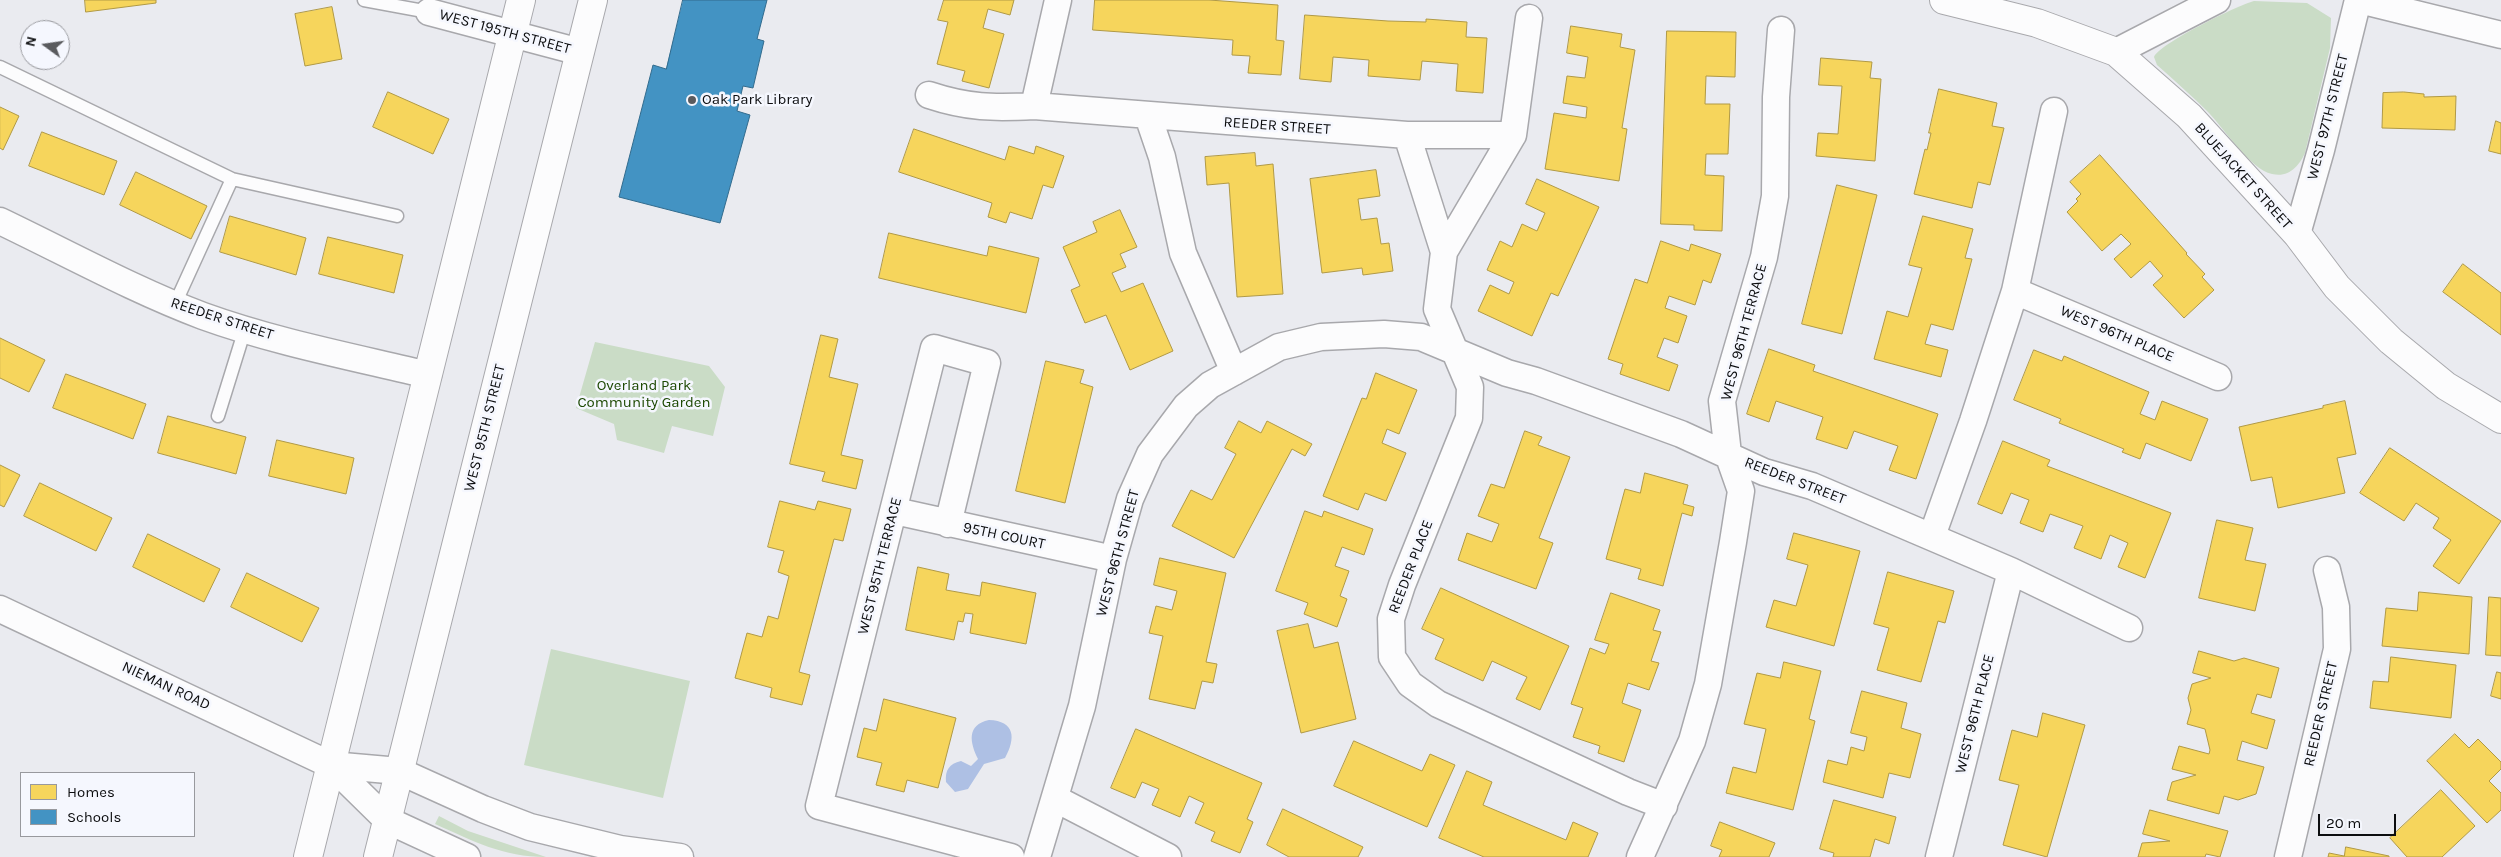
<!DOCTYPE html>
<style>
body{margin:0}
#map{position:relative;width:2501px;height:857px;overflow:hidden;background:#eaebf0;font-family:Karla,sans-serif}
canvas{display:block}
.legend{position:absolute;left:20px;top:772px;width:175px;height:65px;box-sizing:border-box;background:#f5f7fe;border:1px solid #98999e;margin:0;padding:6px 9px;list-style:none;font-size:15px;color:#0c0d0f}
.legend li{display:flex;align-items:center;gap:10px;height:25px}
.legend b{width:25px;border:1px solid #98999e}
.north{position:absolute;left:20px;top:20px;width:50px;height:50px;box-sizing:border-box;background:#f5f7fe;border:1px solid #98999e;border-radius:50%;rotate:284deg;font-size:14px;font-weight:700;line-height:20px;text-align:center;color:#0c0d0f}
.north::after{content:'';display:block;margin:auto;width:18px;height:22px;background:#5a5b5e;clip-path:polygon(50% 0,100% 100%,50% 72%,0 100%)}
.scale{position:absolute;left:2318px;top:814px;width:78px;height:22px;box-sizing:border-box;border:2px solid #0c0d0f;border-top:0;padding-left:6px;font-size:15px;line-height:18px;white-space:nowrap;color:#0c0d0f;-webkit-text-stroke:4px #f5f7fe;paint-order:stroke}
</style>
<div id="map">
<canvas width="2501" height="857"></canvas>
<ul class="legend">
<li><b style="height:14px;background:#f6d55c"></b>Homes</li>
<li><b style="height:14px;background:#4393c3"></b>Schools</li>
</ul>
<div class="north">N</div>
<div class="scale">20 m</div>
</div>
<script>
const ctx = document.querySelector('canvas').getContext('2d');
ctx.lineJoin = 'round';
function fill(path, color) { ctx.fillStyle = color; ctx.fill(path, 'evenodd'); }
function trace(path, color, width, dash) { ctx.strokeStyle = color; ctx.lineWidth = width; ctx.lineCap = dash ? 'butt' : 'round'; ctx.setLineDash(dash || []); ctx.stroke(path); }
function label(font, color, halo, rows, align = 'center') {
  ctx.font = font + ' Karla,sans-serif'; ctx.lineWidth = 5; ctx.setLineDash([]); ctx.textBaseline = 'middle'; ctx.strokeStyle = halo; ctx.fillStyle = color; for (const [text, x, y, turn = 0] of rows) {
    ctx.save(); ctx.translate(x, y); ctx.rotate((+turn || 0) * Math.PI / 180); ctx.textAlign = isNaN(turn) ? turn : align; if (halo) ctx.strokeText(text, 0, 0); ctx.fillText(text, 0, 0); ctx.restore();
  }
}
fill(new Path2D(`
 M2254,1L2307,3L2331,18L2330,48L2305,153C2299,166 2289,178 2272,174C2250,169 2225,130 2209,113C2192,96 2175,81 2157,65L2154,57C2159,44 2238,5 2254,1Z
 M595,342L709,366L725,387L713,436L672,426L664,453L617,440L614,424L576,408Z
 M551,649L690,681L663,798L524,765Z
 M439,816L468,831L546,857C503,857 473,841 435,824Z`), '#cadcc6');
fill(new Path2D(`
 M989,720C1015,721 1016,738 1005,758L984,764L968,789L955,792L946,782C945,770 949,764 961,761L971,766L978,759C970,743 966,725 989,720Z`), '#aec0e4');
const homes = new Path2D(`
 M85,0H156V3L86,12Z
 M944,0H1014L1010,15L988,9L983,28L1004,34L989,88L962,81L965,71L937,64L948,22L938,20Z
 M1095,0H1209L1278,5L1276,40L1284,41L1281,75L1248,73L1250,56L1232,55L1233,40L1093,30Z
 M332,7L342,59L305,66L295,14Z
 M1305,15L1388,21L1426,22V19L1467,22L1466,37L1487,38L1483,93L1456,91L1458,64L1422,61L1420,80L1368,76L1369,60L1333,57L1331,82L1300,79Z
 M1571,26L1622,34L1620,47L1635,50L1622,128L1627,129L1619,181L1545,169L1554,113L1586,118L1587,107L1563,103L1567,76L1585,78L1588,57L1567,53Z
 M1667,31L1736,32L1735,77L1706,76L1705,104H1730L1728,154H1706L1705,175L1724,176L1722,231L1694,230V225L1661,224Z
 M1821,58L1872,62L1870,78L1881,79L1875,161L1816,156L1818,133L1838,134L1842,86L1819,85Z
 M1939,89L1997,103L1992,126L2004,128L1990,185L1978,182L1972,208L1914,194L1925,149L1927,150L1931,133H1929Z
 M388,92L449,119L433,154L373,127Z
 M2404,92L2424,94V97L2456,96L2455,130L2382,128L2383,93Z
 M0,107L19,116L3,150L0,148Z
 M2496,121L2501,123V154L2489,151Z
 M914,129L1005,160L1009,146L1034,154L1036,146L1064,156L1053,188L1043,185L1032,219L1010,212L1006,223L988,217L992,203L899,172Z
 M42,132L117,161L104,195L29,166Z
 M1255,153L1256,166L1273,164L1283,294L1237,297L1229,183L1207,185L1205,157Z
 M2100,155L2187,253L2186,254L2205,274L2202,277L2214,290L2184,318L2153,285L2163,276L2150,261L2131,278L2114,259L2131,244L2121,234L2102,251L2067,212L2078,201L2076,199L2081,194L2070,182Z
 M1376,170L1380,196L1358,199L1361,220L1377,218L1381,244L1389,243L1393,271L1363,275L1362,268L1322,273L1310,179Z
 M136,172L207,206L191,239L120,205Z
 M1537,179L1599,207L1558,296L1551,293L1532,336L1478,311L1490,285L1509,294L1514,282L1487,270L1500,241L1512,247L1522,224L1537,231L1545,213L1526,204Z
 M1837,185L1877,195L1842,334L1802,324Z
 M1120,210L1137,247L1120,254L1126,267L1112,273L1121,292L1143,283L1173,351L1130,370L1106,315L1085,323L1071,290L1080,286L1063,247L1097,232L1093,222Z
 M230,216L306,238L296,275L220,252Z
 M1923,216L1973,229L1965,258L1972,259L1953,330L1931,324L1925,344L1948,350L1941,377L1874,359L1887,311L1908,317L1922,268L1909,265Z
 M889,233L987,256L989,246L1039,258L1026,313L879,278Z
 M328,237L403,255L394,293L319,274Z
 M1661,241L1689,251L1691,244L1721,254L1711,283L1703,280L1695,305L1669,296L1665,308L1687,316L1678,343L1664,338L1657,357L1678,365L1669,391L1620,374L1623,364L1608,359L1635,279L1647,283Z
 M2463,264L2501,293V335L2443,292Z
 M821,335L838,339L829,377L858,384L841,455L863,460L856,489L822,481L825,472L790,464Z
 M0,338L45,360L29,392L0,378Z
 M1769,349L1815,365L1813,371L1938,414L1916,479L1889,470L1898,446L1854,431L1847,449L1816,439L1823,417L1776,401L1769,422L1747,414Z
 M2034,350L2062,361L2064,356L2149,392L2140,414L2155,420L2162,401L2208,419L2191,461L2146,443L2140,459L2122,452L2124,449L2059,423L2061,419L2014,400Z
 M1046,361L1084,370L1080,383L1093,387L1065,503L1016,491Z
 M1376,373L1417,390L1399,434L1387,429L1382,443L1406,453L1386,501L1365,493L1358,510L1323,496L1362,398L1366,399Z
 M66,374L146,404L133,439L53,408Z
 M2345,401L2356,454L2337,458L2345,493L2278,508L2272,477L2251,481L2239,427L2323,408V406Z
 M168,416L246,437L236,474L158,453Z
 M1239,421L1261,433L1267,421L1312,444L1305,456L1292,449L1234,558L1172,526L1191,490L1212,500L1236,454L1225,448Z
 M1525,431L1542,437L1538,445L1570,457L1539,538L1553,543L1536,589L1458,560L1467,533L1492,542L1499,524L1478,516L1491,484L1504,488Z
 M277,440L354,458L346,494L269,476Z
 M2003,441L2050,460L2047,466L2171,513L2145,578L2118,567L2128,543L2110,535L2101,559L2074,548L2083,526L2050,514L2043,532L2020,523L2029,500L2011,493L2002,514L1978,504Z
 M2390,448L2501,521L2459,584L2433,566L2451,540L2433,528L2439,518L2416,503L2404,521L2360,493Z
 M0,465L20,475L4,507L0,505Z
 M1645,473L1688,485L1683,504L1694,507L1692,516L1682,513L1663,586L1638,579L1641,569L1606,559L1625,489L1640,493Z
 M40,483L112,518L96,551L24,516Z
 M780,501L815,510L818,501L851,509L843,541L834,539L799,672L810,675L802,705L770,697L772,688L735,678L747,633L762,637L768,616L778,619L789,576L778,572L784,551L768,547Z
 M1305,511L1322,517L1324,511L1373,529L1364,555L1342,547L1335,566L1349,571L1340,596L1347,599L1337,627L1304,614L1308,603L1276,591Z
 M2217,520L2253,528L2245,560L2266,564L2255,611L2199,598Z
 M1794,533L1860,551L1834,646L1766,627L1774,600L1796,606L1808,565L1787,559Z
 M148,534L220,569L204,602L133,567Z
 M1160,558L1226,573L1206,662L1217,664L1213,683L1202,681L1195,709L1149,699L1163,636L1149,633L1156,606L1172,610L1177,591L1154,585Z
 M918,567L949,574L946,590L980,596L982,582L1036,593L1026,644L970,633L973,614L965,613L963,622L958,621L954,640L906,630Z
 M1888,572L1954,591L1945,623L1938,621L1921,682L1877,670L1889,628L1874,624Z
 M247,573L319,608L302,642L231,607Z
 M1441,588L1569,646L1540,710L1516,699L1527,677L1492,661L1483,681L1435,659L1444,639L1422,629Z
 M2419,592L2472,597L2469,654L2382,646L2386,608L2417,611Z
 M1611,593L1660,610L1653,630L1661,632L1651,661L1659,663L1649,690L1628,683L1622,703L1641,710L1624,762L1598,753L1600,746L1573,737L1583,708L1571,704L1590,648L1605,654L1609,644L1595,640Z
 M2489,597L2501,598V656L2486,655Z
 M1308,624L1314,648L1338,642L1356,719L1301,733L1277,631Z
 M2199,651L2234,661L2244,658L2279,668L2271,698L2257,694L2251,713L2275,720L2267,749L2242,741L2237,760L2264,767L2256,794L2238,800L2224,796L2219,814L2167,800L2172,782L2196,775L2172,769L2179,746L2209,754L2210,750L2205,729L2187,724L2191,710L2188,698L2192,684L2211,678L2193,673Z
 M2391,657L2456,665L2451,718L2370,708L2373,681L2388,682Z
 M1784,662L1821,671L1809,719L1815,721L1793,810L1726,793L1733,767L1756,773L1766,729L1744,724L1757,673L1780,678Z
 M2497,672L2501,673V699L2491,696Z
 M1862,691L1907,703L1901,728L1921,734L1910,778L1889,773L1883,798L1823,782L1828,760L1847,765L1851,747L1864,751L1867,737L1851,733Z
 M884,699L956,718L938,788L907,780L904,792L876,785L882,763L857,757L864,728L876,731Z
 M2043,713L2085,725L2047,857L2003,845L2019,785L1999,780L2012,730L2037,737Z
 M1136,729L1262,783L1247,819L1253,822L1240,853L1211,841L1215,832L1195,823L1204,803L1189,796L1180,817L1152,805L1159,789L1142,782L1135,798L1111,788Z
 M2455,734L2469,748L2478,739L2501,762V769L2489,781L2501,793V810L2487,823L2427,761Z
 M1354,741L1422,771L1430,754L1455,765L1427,827L1334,786Z
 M1467,771L1492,782L1483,805L1566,840L1573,822L1598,833L1588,857H1484L1439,838Z
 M2441,790L2475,826L2442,857H2407L2390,838Z
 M1834,800L1896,817L1889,844L1875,839L1870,857H1833L1834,853L1820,849Z
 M1283,809L1363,847L1358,857H1289L1267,845Z
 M2150,810L2228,831L2220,857L2206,854L2205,857H2138L2142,843L2170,841L2143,834Z
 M1720,822L1775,843L1769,857H1719L1722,850L1711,846Z
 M2346,847L2389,856V857H2328L2329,853L2344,856Z`);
fill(homes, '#f6d55c');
trace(homes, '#b09945', 1);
const schools = new Path2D(`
 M683,0H767L757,39L764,41L753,88L743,86L737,111L750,115L720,223L619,197L653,65L666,69Z`);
fill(schools, '#4393c3');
trace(schools, '#326b8d', 1);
const service = new Path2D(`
 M364,0L429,12
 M0,67L232,179L397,216
 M175,304L232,179
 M218,416L245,329`);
const minor = new Path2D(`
 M2359,0L2501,35
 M429,12L580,52
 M2116,52L2217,0
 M929,95C968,108 993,108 1034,106L1407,135H1513L1444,252L1437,309L1470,387L1469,418L1402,585L1391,619L1392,657L1410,684L1438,704L1628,792L1664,806
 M1034,106L1058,0
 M1148,116L1162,157L1183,253L1234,372
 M1407,135L1444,252
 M1513,135L1529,18
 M0,221C67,253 134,290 203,316C275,342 353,357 428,375
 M2297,234L2321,150L2358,0
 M2015,291L2218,377
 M895,511L1113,559
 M948,524L987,363L934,348L819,806L1011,857
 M1932,536L1973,421L2015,291L2054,111
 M0,609L331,765L387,820L467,857
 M331,765L399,771L483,809L530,827L620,849L680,857
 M1056,799L1168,857
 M1037,857L1082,706L1113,559L1130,499L1150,454L1186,406L1210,385L1279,347L1321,337L1384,334L1421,337L1507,373L1536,381L1681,434L1764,472L1812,486L2011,571L2129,628
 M1640,857L1692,741L1708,684L1733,542L1741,491L1728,454L1722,401L1764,257L1775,196L1776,97L1781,30
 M1939,857L2011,571
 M2288,857L2337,649L2336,607L2327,570`);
const tertiary = new Path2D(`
 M1944,0L2037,23L2116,52L2189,116L2297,234L2337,287L2391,341L2446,386L2501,419`);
const primary = new Path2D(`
 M308,857L521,0
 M378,857L593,0`);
trace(service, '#a8a8ac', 15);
trace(minor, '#a8a8ac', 29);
trace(tertiary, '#a8a8ac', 30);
trace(primary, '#a8a8ac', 30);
trace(service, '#fcfcfd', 12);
trace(minor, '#fcfcfd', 26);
trace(tertiary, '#fcfcfd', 28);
trace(primary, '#fcfcfd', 28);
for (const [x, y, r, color] of [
 [692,100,5,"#5a5b5e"]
]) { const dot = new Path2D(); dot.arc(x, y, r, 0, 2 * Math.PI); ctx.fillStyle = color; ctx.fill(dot); trace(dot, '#f5f7fe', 2); }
label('15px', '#0c0d0f', '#f5f7fe', [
 ["WEST 195TH STREET",505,32,15],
 ["WEST 97TH STREET",2328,117,-76],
 ["REEDER STREET",1277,126,4],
 ["BLUEJACKET STREET",2243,176,48],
 ["REEDER STREET",222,319,18],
 ["WEST 96TH TERRACE",1744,332,-75],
 ["WEST 96TH PLACE",2117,334,23],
 ["WEST 95TH STREET",485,428,-76],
 ["REEDER STREET",1795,481,21],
 ["95TH COURT",1004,536,12],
 ["WEST 96TH STREET",1118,553,-75],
 ["WEST 95TH TERRACE",880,566,-76],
 ["REEDER PLACE",1411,567,-69],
 ["NIEMAN ROAD",166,686,25],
 ["WEST 96TH PLACE",1975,714,-76],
 ["REEDER STREET",2321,714,-77]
]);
label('15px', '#0c0d0f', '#f5f7fe', [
 ["Oak Park Library",702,100]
], 'left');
label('15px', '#1c4802', '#f5f7fe', [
 ["Overland Park",644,386],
 ["Community Garden",644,403]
]);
</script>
